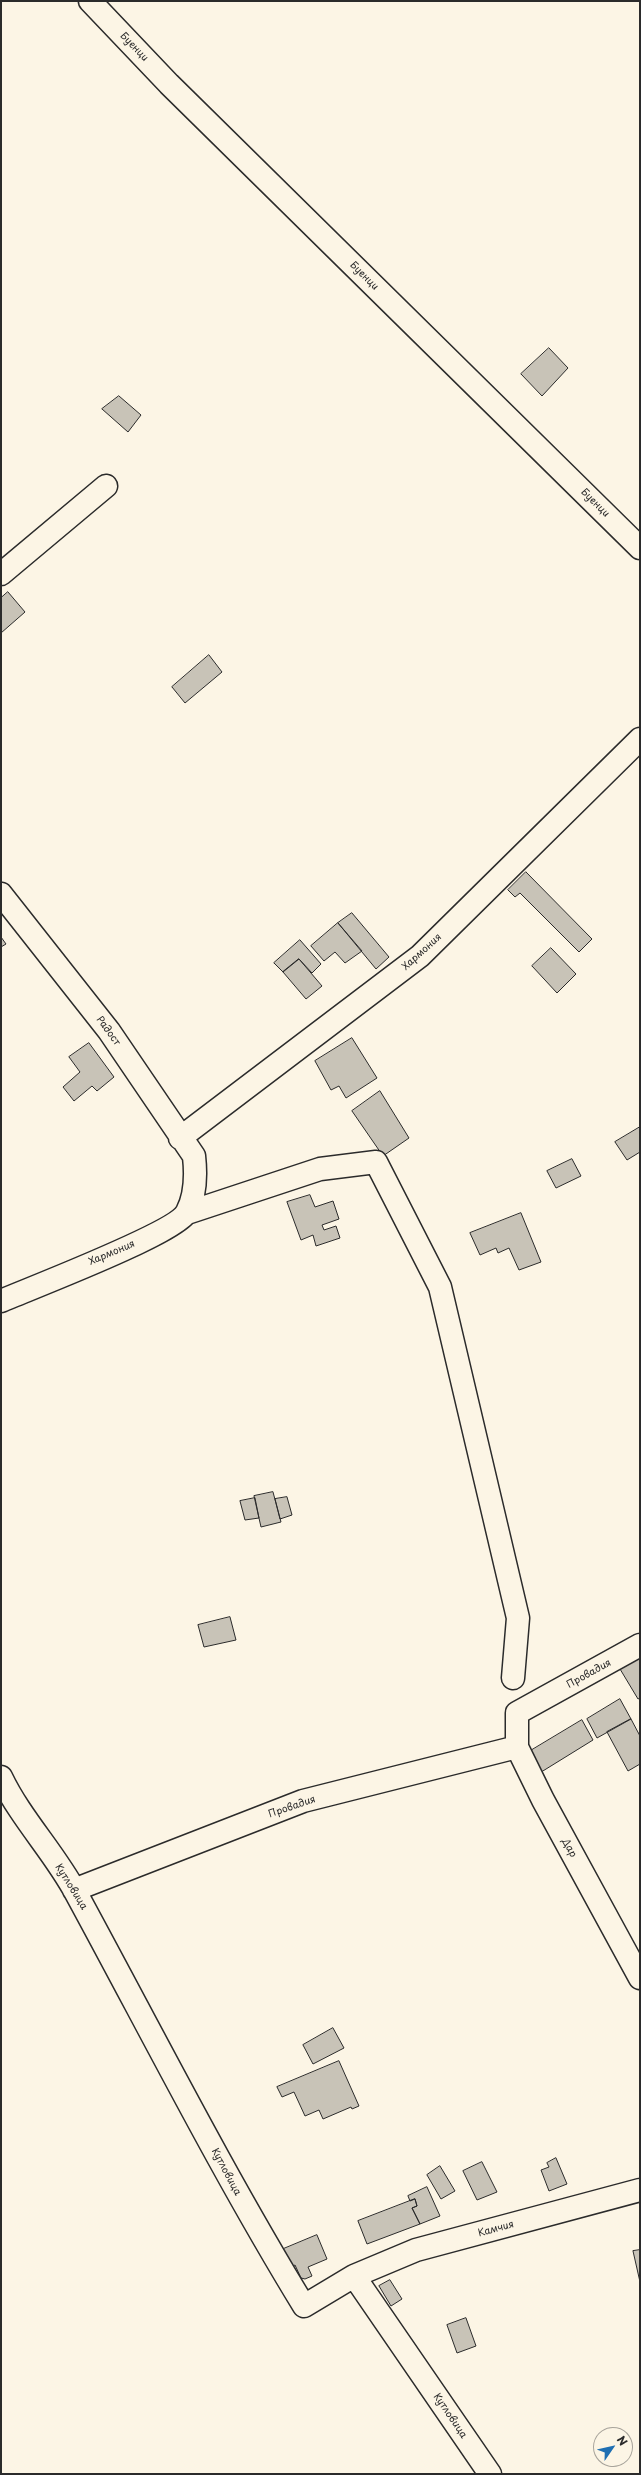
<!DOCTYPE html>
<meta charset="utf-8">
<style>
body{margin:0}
#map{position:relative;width:641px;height:2475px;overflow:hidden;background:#fcf5e5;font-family:"Playpen Sans",sans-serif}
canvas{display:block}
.frame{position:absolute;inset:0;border:2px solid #2b2b2b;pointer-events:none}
.north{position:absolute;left:593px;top:2427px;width:40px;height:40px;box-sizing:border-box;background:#fcf5e5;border:1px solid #a8a49b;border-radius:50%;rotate:56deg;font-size:11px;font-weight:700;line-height:16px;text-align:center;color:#2b2b2b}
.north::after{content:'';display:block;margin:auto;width:14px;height:18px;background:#1f6fb2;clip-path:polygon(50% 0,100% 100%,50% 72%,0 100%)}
</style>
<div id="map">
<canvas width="641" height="2475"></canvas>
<div class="frame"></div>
<div class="north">N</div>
</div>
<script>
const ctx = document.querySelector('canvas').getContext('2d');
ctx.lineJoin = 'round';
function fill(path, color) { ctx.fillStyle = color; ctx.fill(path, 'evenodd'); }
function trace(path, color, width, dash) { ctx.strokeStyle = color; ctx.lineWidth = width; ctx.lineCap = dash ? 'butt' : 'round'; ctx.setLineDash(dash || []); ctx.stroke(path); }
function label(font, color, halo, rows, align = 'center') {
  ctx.font = font + ' "Playpen Sans",sans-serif'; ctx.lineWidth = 3; ctx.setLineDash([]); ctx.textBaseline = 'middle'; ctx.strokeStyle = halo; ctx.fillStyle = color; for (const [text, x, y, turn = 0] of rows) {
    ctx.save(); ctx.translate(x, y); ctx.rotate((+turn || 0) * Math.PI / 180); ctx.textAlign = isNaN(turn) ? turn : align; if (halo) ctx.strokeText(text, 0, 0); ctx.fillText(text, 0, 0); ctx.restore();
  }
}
const building = new Path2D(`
 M549,348L568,368L542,396L521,374Z
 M119,396L141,415L128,432L102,409Z
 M8,592L25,612L1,633V598Z
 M209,655L222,672L185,703L172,687Z
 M526,872L592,939L579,952L520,893L515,897L508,890Z
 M352,913L389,957L376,969L338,923Z
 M338,923L362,951L345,963L335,952L324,961L311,946Z
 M1,937L6,944L1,947Z
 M300,940L321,964L312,973L299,959L283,972L274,963Z
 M551,948L576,974L557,993L532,966Z
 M299,959L322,986L306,999L283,972Z
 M352,1038L377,1078L346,1098L339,1086L331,1090L315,1061Z
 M89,1043L114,1077L97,1091L92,1086L74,1101L63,1087L80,1072L69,1057Z
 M380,1091L409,1138L383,1156L352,1111Z
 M640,1127V1152L627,1160L615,1142Z
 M572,1159L581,1176L556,1188L547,1171Z
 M310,1195L315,1207L333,1201L339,1219L322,1225L324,1230L336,1226L340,1238L316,1246L313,1235L301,1240L287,1202Z
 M521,1213L541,1262L519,1270L509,1248L498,1253L496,1248L480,1255L470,1233Z
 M273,1492L281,1522L261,1527L254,1496Z
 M287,1497L292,1515L280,1519L275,1499Z
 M255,1498L259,1518L245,1520L240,1501Z
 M230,1617L236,1640L204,1647L198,1625Z
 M638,1658L640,1661V1698L638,1699L620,1669Z
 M620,1699L631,1719L597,1738L587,1719Z
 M631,1719L640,1736V1764L628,1771L607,1732Z
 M582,1720L593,1740L538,1774L527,1753Z
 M333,2028L344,2048L313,2064L303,2045Z
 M339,2061L359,2106L352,2109L351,2107L323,2119L319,2110L305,2116L294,2092L282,2097L277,2087Z
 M556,2158L567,2184L549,2191L541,2170L549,2167L547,2163Z
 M482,2162L497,2192L477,2200L463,2171Z
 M440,2166L455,2191L441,2199L427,2175Z
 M427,2187L440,2216L420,2224L412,2208L417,2206L415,2199L410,2201L408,2196Z
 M415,2199L417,2206L412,2208L420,2224L367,2244L358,2221Z
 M317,2235L327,2259L308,2267L312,2276L305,2279L301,2278L295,2265L289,2268L281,2250Z
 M640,2250V2282L633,2251Z
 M390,2280L402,2299L391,2306L379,2286Z
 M466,2318L476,2346L457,2353L447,2325Z`);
fill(building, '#c8c3b7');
trace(building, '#2b2b2b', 1);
const minor = new Path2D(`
 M90,1L169,84L640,548
 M1,574L106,486
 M1,894L109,1031L194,1156C196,1174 196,1195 187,1212C176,1233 31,1288 1,1301
 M180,1138L420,956L640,739
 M187,1213L320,1169L376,1162L440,1287L518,1618L513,1678
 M640,1645L517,1713V1747L543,1800L640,1978
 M1,1777C21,1819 54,1852 76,1893C151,2031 222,2172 304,2306L354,2276L490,2474
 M74,1890L303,1801L517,1747
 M354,2276L416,2250L640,2190`);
trace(minor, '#2b2b2b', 25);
trace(minor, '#fcf5e5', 22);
label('10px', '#2b2b2b', '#fcf5e5', [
 ["Буенци",134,47,46],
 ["Буенци",364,276,45],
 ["Буенци",595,503,45],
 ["Хармония",422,952,-42],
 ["Радост",108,1031,54],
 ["Хармония",112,1253,-23],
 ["Провадия",589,1674,-29],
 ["Провадия",292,1807,-19],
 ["Дар",569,1848,61],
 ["Кутловица",71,1887,58],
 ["Кутловица",226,2172,62],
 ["Камчия",496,2229,-15],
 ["Кутловица",450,2416,56]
]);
</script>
